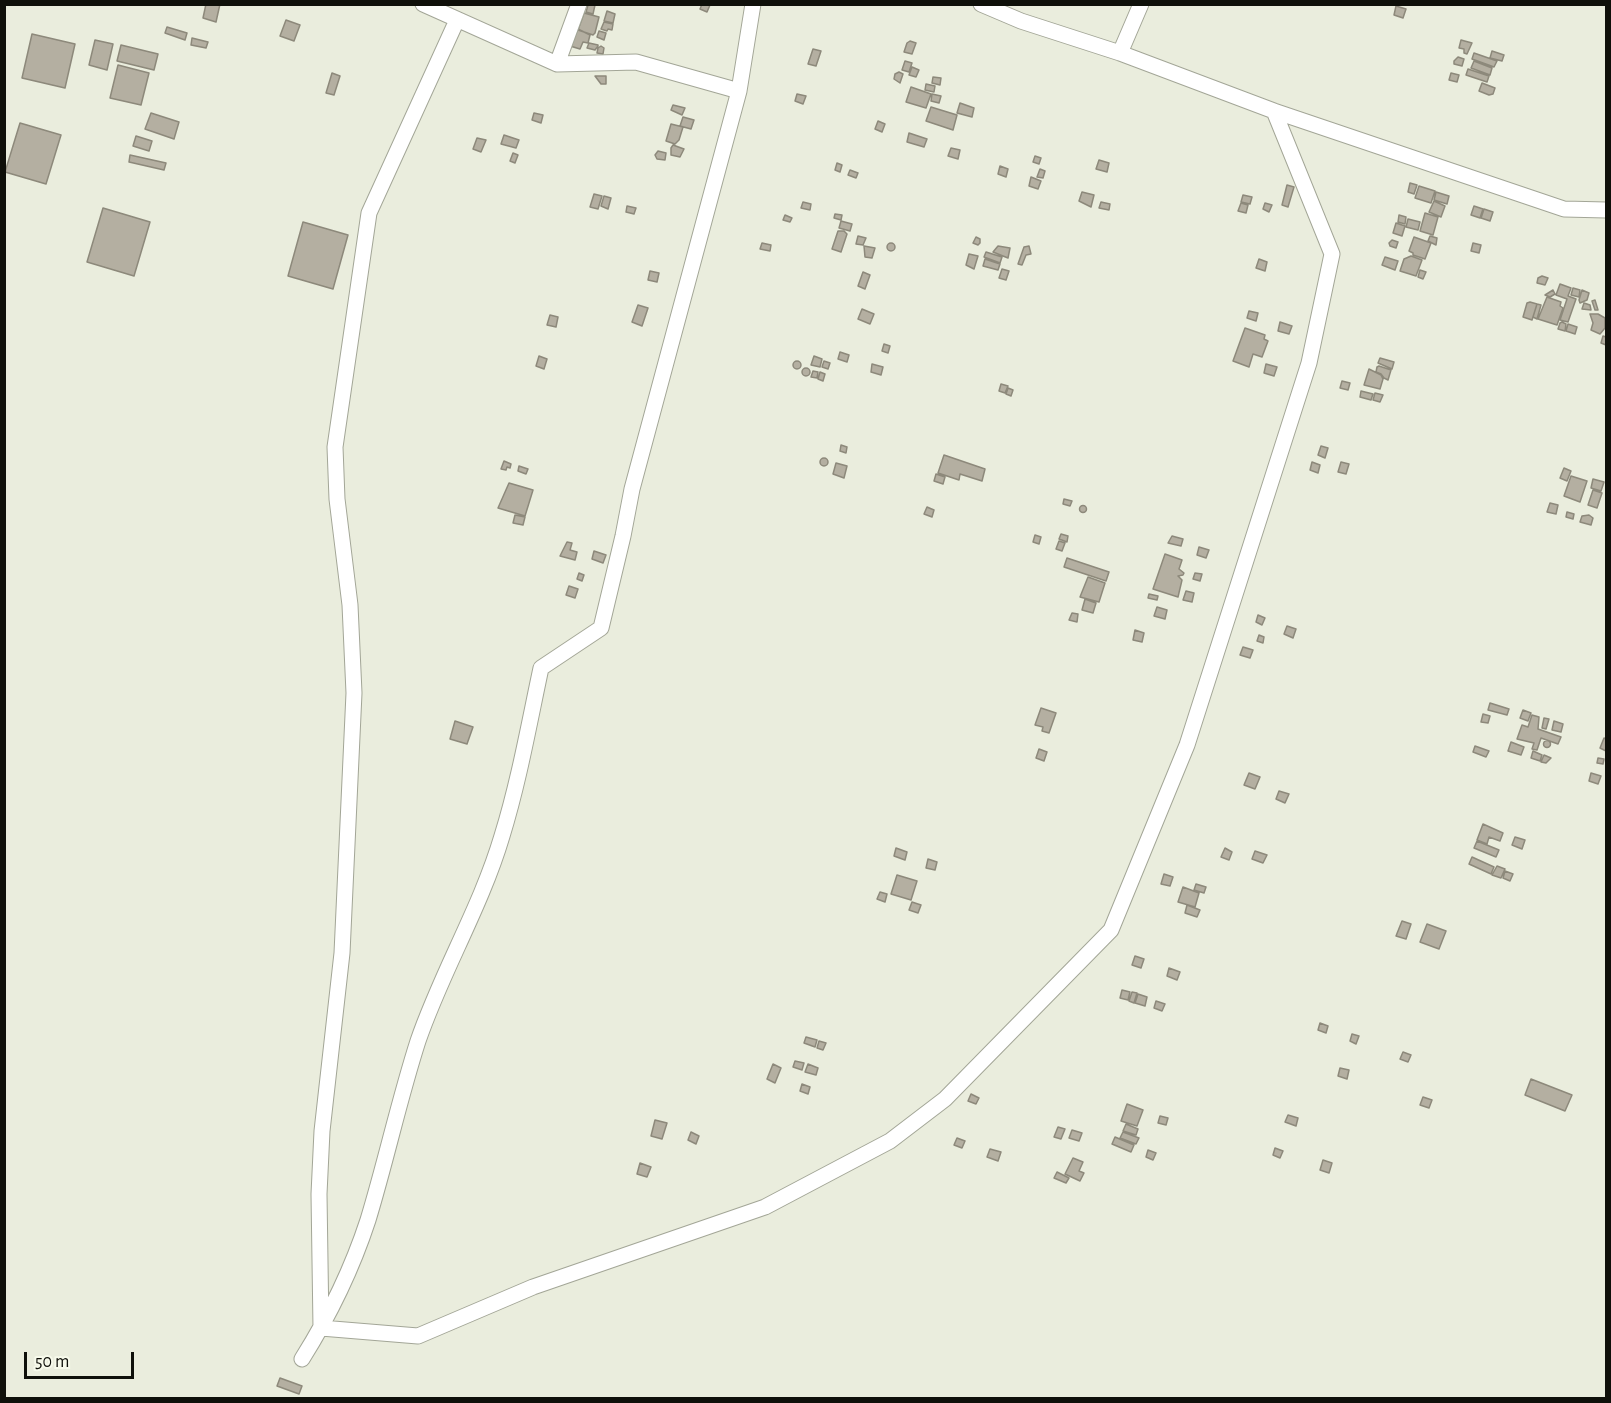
<!DOCTYPE html>
<style>
body{margin:0}
#map{position:relative;width:1611px;height:1403px;overflow:hidden;background:#eaeddd;font-family:"Alegreya Sans",sans-serif}
canvas{display:block}
.frame{position:absolute;inset:0;border:6px solid #0f100a;pointer-events:none}
.scale{position:absolute;left:24px;top:1352px;width:110px;height:27px;box-sizing:border-box;border:3px solid #0f100a;border-top:0;padding-left:8px;font-size:18px;line-height:21px;white-space:nowrap;color:#0f100a;-webkit-text-stroke:4px #f7faeb;paint-order:stroke}
</style>
<div id="map">
<canvas width="1611" height="1403"></canvas>
<div class="frame"></div>
<div class="scale">50 m</div>
</div>
<script>
const ctx = document.querySelector('canvas').getContext('2d');
ctx.lineJoin = 'round';
function fill(path, color) { ctx.fillStyle = color; ctx.fill(path, 'evenodd'); }
function trace(path, color, width, dash) { ctx.strokeStyle = color; ctx.lineWidth = width; ctx.lineCap = dash ? 'butt' : 'round'; ctx.setLineDash(dash || []); ctx.stroke(path); }
const building = new Path2D(`
 M206,4H220L216,22L203,18Z
 M593,4L595,5L593,14L586,12L588,5Z
 M702,4L710,5L707,12L700,9Z
 M1396,6L1406,9L1403,18L1394,15Z
 M607,11L615,14L613,23L604,21Z
 M584,13L599,17L595,33L593,35L578,30Z
 M286,20L300,25L294,41L280,36Z
 M604,22L613,24L612,30L608,29L607,31L601,29Z
 M167,27L187,33L185,40L165,33Z
 M578,29L590,35L588,43L583,42L580,49L570,46Z
 M599,31L606,33L604,40L597,37Z
 M32,34L75,44L65,88L22,78Z
 M192,38L208,42L206,48L191,45Z
 M95,40L113,44L107,70L89,65Z
 M1461,40L1472,43L1467,54L1464,53V49L1459,48Z
 M910,41L916,43L912,54L904,52L907,43Z
 M589,43L598,45V46L595,50L587,48Z
 M121,45L158,54L154,70L117,61Z
 M601,46L604,48L603,54L597,53L598,48Z
 M813,49L821,51L816,66L808,64Z
 M1492,51L1504,55L1502,61L1490,58Z
 M1474,53L1497,61L1494,67L1472,59Z
 M1458,57L1464,59L1462,66L1454,64V61Z
 M905,61L912,63L909,72L902,70Z
 M1474,61L1492,68L1490,75L1471,68Z
 M118,65L149,73L141,105L110,98Z
 M912,67L919,70L916,77L909,75Z
 M1468,69L1489,76L1487,82L1466,75Z
 M899,72L903,74L900,83L894,79L895,74Z
 M332,73L340,76L334,95L326,93Z
 M1451,73L1459,75L1457,82L1449,80Z
 M595,76H606V84H601Z
 M933,77L941,78L940,85L932,83Z
 M1482,83L1495,88L1493,94L1489,95L1479,91Z
 M926,84L935,86L934,92L925,90Z
 M911,87L931,94L926,108L906,102Z
 M797,94L806,96L803,104L795,101Z
 M932,94L941,96L939,103L931,101Z
 M960,103L974,108L972,117L957,113Z
 M673,105L685,108L682,115L671,110Z
 M931,107L957,115L953,130L926,121Z
 M151,113L179,122L174,139L145,129Z
 M534,113L543,115L541,123L532,120Z
 M683,117L694,120L691,129L680,126Z
 M878,121L885,124L882,132L875,129Z
 M20,123L61,135L46,184L5,172Z
 M671,124L683,127L679,140L675,144L666,141Z
 M909,133L927,139L924,147L907,142Z
 M504,135L519,140L516,148L501,144Z
 M136,136L152,141L149,151L133,146Z
 M477,138L486,140L481,152L473,149Z
 M673,145L684,149L680,157L671,155V148Z
 M951,148L960,150L958,159L948,156Z
 M658,151L666,153L665,160L657,159L655,155Z
 M513,153L518,155L515,163L510,161Z
 M130,155L166,163L164,170L129,162Z
 M1035,156L1041,158L1039,164L1033,162Z
 M1099,160L1109,163L1107,172L1096,169Z
 M837,163L842,165L840,172L835,170Z
 M1000,166L1008,169L1006,177L998,174Z
 M1040,169L1045,171L1043,178L1037,177Z
 M850,170L858,173L856,178L848,175Z
 M1031,177L1041,181L1038,189L1029,186Z
 M1410,183L1417,185L1414,194L1408,192Z
 M1287,185L1294,187L1288,207L1282,205Z
 M1419,186L1435,191L1431,203L1415,198Z
 M1082,192L1094,195L1091,207L1079,201Z
 M1436,192L1449,196L1447,204L1434,200Z
 M594,194L602,196L598,209L590,207Z
 M1243,195L1252,197L1250,204L1241,202Z
 M604,196L611,198L608,209L601,206Z
 M1434,201L1445,206L1441,217L1429,212Z
 M803,202L811,204L810,210L801,208Z
 M1101,202L1110,204L1109,210L1099,208Z
 M1241,203L1248,205L1246,213L1238,211Z
 M1265,203L1272,205L1269,212L1263,209Z
 M627,206L636,208L634,214L626,212Z
 M1474,206L1483,209L1480,218L1471,215Z
 M103,208L150,222L134,276L87,262Z
 M1484,209L1493,212L1490,221L1481,218Z
 M1425,213L1438,217L1433,235L1420,231Z
 M835,214L842,215L841,220L834,218Z
 M785,215L792,218L790,222L783,220Z
 M1399,215L1406,217L1405,224L1398,222Z
 M1408,219L1420,222L1418,230L1406,227Z
 M841,221L852,224L850,231L839,228Z
 M303,222L348,235L333,289L288,276Z
 M1396,223L1405,226L1402,236L1393,233Z
 M838,231H844L847,234L841,252L832,249Z
 M858,236L866,238L863,245L856,244Z
 M1430,236L1437,238L1436,245L1428,241Z
 M976,237L980,239V243L978,245L973,243Z
 M1414,237L1431,243L1425,259L1413,255V253L1409,251Z
 M1392,240L1398,242L1396,248L1390,246L1389,243Z
 M887 247a4 4 0 1 1 8 0a4 4 0 1 1-8 0Z
 M762,243L771,245L770,251L760,249Z
 M1473,243L1481,245L1479,253L1471,251Z
 M864,246L875,248L872,258L865,257Z
 M998,246L1010,248L1008,258L993,252Z
 M1029,246L1031,254L1026,255L1022,265L1018,264L1024,247Z
 M986,252L1002,257L1000,263L984,257Z
 M969,254L978,256L974,269L966,265Z
 M1411,256L1422,260L1416,276L1400,271L1404,259Z
 M1385,257L1398,261L1395,270L1382,265Z
 M985,259L1000,264L998,270L983,266Z
 M1259,259L1267,262L1265,271L1256,268Z
 M1002,269L1009,271L1006,280L999,278Z
 M1420,270L1426,272L1423,279L1418,277Z
 M650,271L659,273L657,282L648,280Z
 M863,272L870,275L865,289L858,286Z
 M1542,276L1548,278L1545,285L1537,283L1538,278Z
 M1560,284L1571,288L1568,296L1576,299L1568,322L1560,320L1567,299L1556,295Z
 M1573,288L1580,290L1579,297L1571,295Z
 M1553,290L1555,294L1550,297L1545,295Z
 M1582,290L1589,293L1587,300L1580,303L1579,300Z
 M1547,297L1561,302L1560,306L1563,308L1557,325L1538,319Z
 M1595,300L1598,310H1595L1592,301Z
 M1530,302L1537,304L1532,320L1523,317L1527,303Z
 M1584,303L1590,305L1591,310L1582,309Z
 M1537,304L1541,305L1537,319L1533,317Z
 M638,305L648,308L642,326L632,322Z
 M862,309L874,314L870,324L858,319Z
 M1249,311L1258,313L1256,321L1247,318Z
 M1590,314H1598L1605,318V328L1600,334L1591,330L1593,323Z
 M550,315L558,317L556,327L547,325Z
 M1280,322L1292,326L1289,334L1278,331Z
 M1562,322L1566,324L1565,331L1558,329L1560,323Z
 M1568,324L1577,327L1575,334L1566,331Z
 M1245,328L1265,335L1264,339L1268,341L1262,357L1253,354L1249,367L1233,361Z
 M1603,336L1606,337V345L1601,343Z
 M884,344L890,346L888,353L882,351Z
 M840,352L849,355L847,362L838,359Z
 M539,356L547,359L544,369L536,366Z
 M814,356L822,359L820,367L811,365Z
 M1380,358L1394,362L1392,369L1378,363Z
 M793 365a4 4 0 1 1 8 0a4 4 0 1 1-8 0Z
 M824,361L830,363L828,369L822,367Z
 M872,364L883,367L881,375L871,372Z
 M1266,364L1277,367L1274,376L1264,373Z
 M1379,366L1391,370L1388,380L1384,378L1381,374L1376,372L1377,367Z
 M802 372a4 4 0 1 1 8 0a4 4 0 1 1-8 0Z
 M1369,369L1381,375L1383,379L1380,389L1364,385Z
 M813,371L818,372L817,378L811,377Z
 M820,372L825,374L823,381L818,379Z
 M1342,381L1350,383L1348,390L1340,388Z
 M1001,384L1008,386L1005,393L999,391Z
 M1008,388L1013,390L1011,396L1006,394Z
 M1361,391L1373,394L1371,400L1360,397Z
 M1375,393L1383,395L1380,402L1373,400Z
 M841,445L847,447L846,453L840,451Z
 M1321,446L1328,448L1325,458L1318,455Z
 M944,455L985,469L982,481L960,474L959,480L938,473Z
 M820 462a4 4 0 1 1 8 0a4 4 0 1 1-8 0Z
 M504,461L511,464L510,468L507,467L506,470L501,469Z
 M1312,462L1320,465L1318,473L1310,470Z
 M1341,462L1349,464L1346,474L1338,472Z
 M836,463L847,466L844,478L833,474Z
 M519,466L528,469L526,474L518,471Z
 M1564,468L1571,471L1567,481L1560,478Z
 M936,474L945,477L943,484L934,481Z
 M1571,476L1587,481L1580,502L1564,496Z
 M1593,479L1604,482L1601,491L1591,488Z
 M509,483L533,490L525,516L498,508Z
 M1593,490L1602,493L1597,508L1588,505Z
 M1064,499L1072,501L1070,506L1063,504Z
 M1550,503L1558,505L1556,514L1547,512Z
 M1079.5 509a3.5 3.5 0 1 1 7 0a3.5 3.5 0 1 1-7 0Z
 M927,507L934,510L932,517L924,514Z
 M1567,512L1574,514L1573,519L1566,517Z
 M515,515L525,517L523,525L513,523Z
 M1589,515L1593,518L1591,525L1580,522L1582,516Z
 M1061,534L1068,536L1067,542L1059,539Z
 M1035,535L1041,537L1039,544L1033,542Z
 M1172,536L1183,539L1181,546L1168,543Z
 M1059,541L1065,543L1062,551L1056,549Z
 M567,542L572,543L570,550L577,552L575,560L560,556Z
 M1199,547L1209,550L1206,558L1197,555Z
 M594,551L606,555L603,563L592,559Z
 M1165,554L1182,560L1179,569L1184,573L1183,575L1178,576L1182,580L1178,597L1153,589Z
 M1067,558L1109,572L1106,581L1064,567Z
 M579,573L584,575L582,581L577,579Z
 M1195,573L1202,574L1200,581L1193,579Z
 M1088,577L1105,583L1099,602L1080,597Z
 M569,586L578,589L575,598L566,595Z
 M1186,591L1194,593L1192,602L1183,600Z
 M1149,594L1158,596L1157,600L1148,598Z
 M1085,599L1096,603L1093,613L1082,610Z
 M1157,607L1167,610L1165,619L1154,616Z
 M1072,613L1078,614L1077,622L1069,620Z
 M1258,615L1265,618L1262,625L1256,622Z
 M1287,626L1296,629L1293,638L1284,634Z
 M1135,630L1144,633L1142,642L1133,640Z
 M1259,635L1264,637L1263,643L1257,641Z
 M1243,647L1253,650L1250,658L1240,655Z
 M1490,703L1509,709L1507,715L1488,710Z
 M1041,708L1056,713L1049,733L1042,731L1043,727L1035,725Z
 M1523,710L1531,713L1528,721L1520,718Z
 M1483,714L1490,716L1488,723L1481,722Z
 M1532,715L1539,717L1538,729L1561,737L1558,744L1541,738L1537,750L1532,749L1534,743L1517,739L1522,725L1528,727Z
 M1544,718L1549,719L1546,729L1542,728Z
 M455,721L473,727L467,744L450,739Z
 M1554,721L1563,724L1561,732L1552,730Z
 M1604,738L1606,739V751L1600,748Z
 M1543.5 744a3.5 3.5 0 1 1 7 0a3.5 3.5 0 1 1-7 0Z
 M1511,742L1524,747L1521,755L1508,751Z
 M1475,746L1489,751L1486,757L1473,752Z
 M1039,749L1047,752L1044,761L1036,758Z
 M1533,751L1542,755L1540,761L1531,758Z
 M1544,755L1551,758L1546,763L1541,762Z
 M1598,758L1604,759L1603,764L1597,763Z
 M1249,773L1260,777L1255,789L1244,785Z
 M1591,773L1601,776L1598,784L1589,781Z
 M1279,791L1289,794L1285,803L1276,799Z
 M1483,824L1503,833L1500,841L1489,837L1487,844L1477,840Z
 M1515,837L1525,840L1522,849L1512,845Z
 M1477,841L1499,850L1496,857L1474,848Z
 M896,848L907,852L905,860L894,856Z
 M1225,848L1232,852L1229,860L1221,857Z
 M1255,851L1267,855L1263,863L1252,859Z
 M1472,857L1494,867L1491,874L1469,864Z
 M928,859L937,862L935,870L926,868Z
 M1497,866L1505,869L1501,878L1492,875Z
 M1505,871L1513,874L1510,881L1503,878Z
 M1164,874L1173,877L1170,886L1161,884Z
 M897,875L917,881L911,900L891,894Z
 M1196,884L1206,887L1204,893L1194,890Z
 M1183,887L1199,893L1195,907L1178,902Z
 M880,892L887,894L885,902L877,899Z
 M912,902L921,905L918,913L909,910Z
 M1187,905L1200,910L1197,917L1185,913Z
 M1402,921L1411,924L1406,939L1396,936Z
 M1427,924L1446,931L1439,949L1420,942Z
 M1135,956L1144,959L1141,968L1132,965Z
 M1169,968L1180,972L1177,980L1167,976Z
 M1122,990L1130,992L1128,1000L1120,998Z
 M1132,992L1137,993L1134,1003L1129,1001Z
 M1138,994L1147,997L1145,1006L1135,1003Z
 M1156,1001L1165,1004L1162,1011L1154,1008Z
 M1320,1023L1328,1026L1326,1033L1318,1030Z
 M1352,1034L1359,1036L1356,1044L1350,1041Z
 M806,1037L817,1040L815,1047L804,1043Z
 M819,1041L826,1043L823,1050L817,1048Z
 M1403,1052L1411,1055L1408,1062L1400,1059Z
 M795,1061L804,1063L802,1070L793,1067Z
 M773,1064L781,1068L775,1083L767,1079Z
 M808,1064L818,1068L816,1075L805,1072Z
 M1340,1068L1349,1070L1347,1079L1338,1076Z
 M1531,1079L1572,1095L1565,1111L1525,1095Z
 M802,1084L810,1087L808,1094L800,1091Z
 M971,1094L979,1098L976,1104L968,1101Z
 M1423,1097L1432,1100L1429,1108L1420,1105Z
 M1127,1104L1143,1110L1137,1126L1121,1121Z
 M1288,1115L1298,1118L1296,1126L1285,1122Z
 M1160,1116L1168,1118L1166,1125L1158,1123Z
 M655,1120L667,1123L662,1139L651,1136Z
 M1126,1124L1138,1129L1136,1135L1123,1131Z
 M1058,1127L1065,1129L1061,1139L1054,1137Z
 M1072,1130L1082,1133L1079,1141L1069,1138Z
 M691,1132L699,1136L696,1144L688,1140Z
 M1123,1132L1139,1138L1136,1144L1120,1138Z
 M1115,1137L1134,1145L1131,1152L1112,1144Z
 M957,1138L965,1141L962,1148L954,1145Z
 M1275,1148L1283,1151L1280,1158L1273,1155Z
 M990,1149L1001,1152L998,1161L987,1157Z
 M1148,1150L1156,1153L1153,1160L1146,1157Z
 M1073,1158L1083,1162L1079,1171L1084,1173L1080,1181L1065,1174Z
 M1323,1160L1332,1163L1329,1173L1320,1170Z
 M640,1163L651,1167L647,1177L637,1174Z
 M1057,1172L1069,1178L1066,1183L1054,1178Z
 M280,1378L302,1386L299,1394L277,1386Z`);
fill(building, '#b4afa1');
trace(building, '#8d897b', 1.5);
const street = new Path2D(`
 M423,4L557,64L636,62L739,91
 M981,4L1021,21L1120,53L1141,4
 M457,20L369,213L335,447L337,499L350,605L354,693L342,953L322,1131L319,1194L321,1328L418,1336L533,1287L765,1207L890,1141L945,1099L1111,930L1187,745L1309,363L1332,254L1274,111
 M1120,53L1274,111L1564,209L1606,210
 M557,64L579,4
 M302,1359C329,1316 352,1269 368,1220C386,1161 399,1100 418,1041C442,971 481,907 502,836C519,781 529,724 541,668L601,628L623,536L632,489L739,91L753,4`);
trace(street, '#a3a697', 17);
trace(street, '#fff', 15);
</script>
